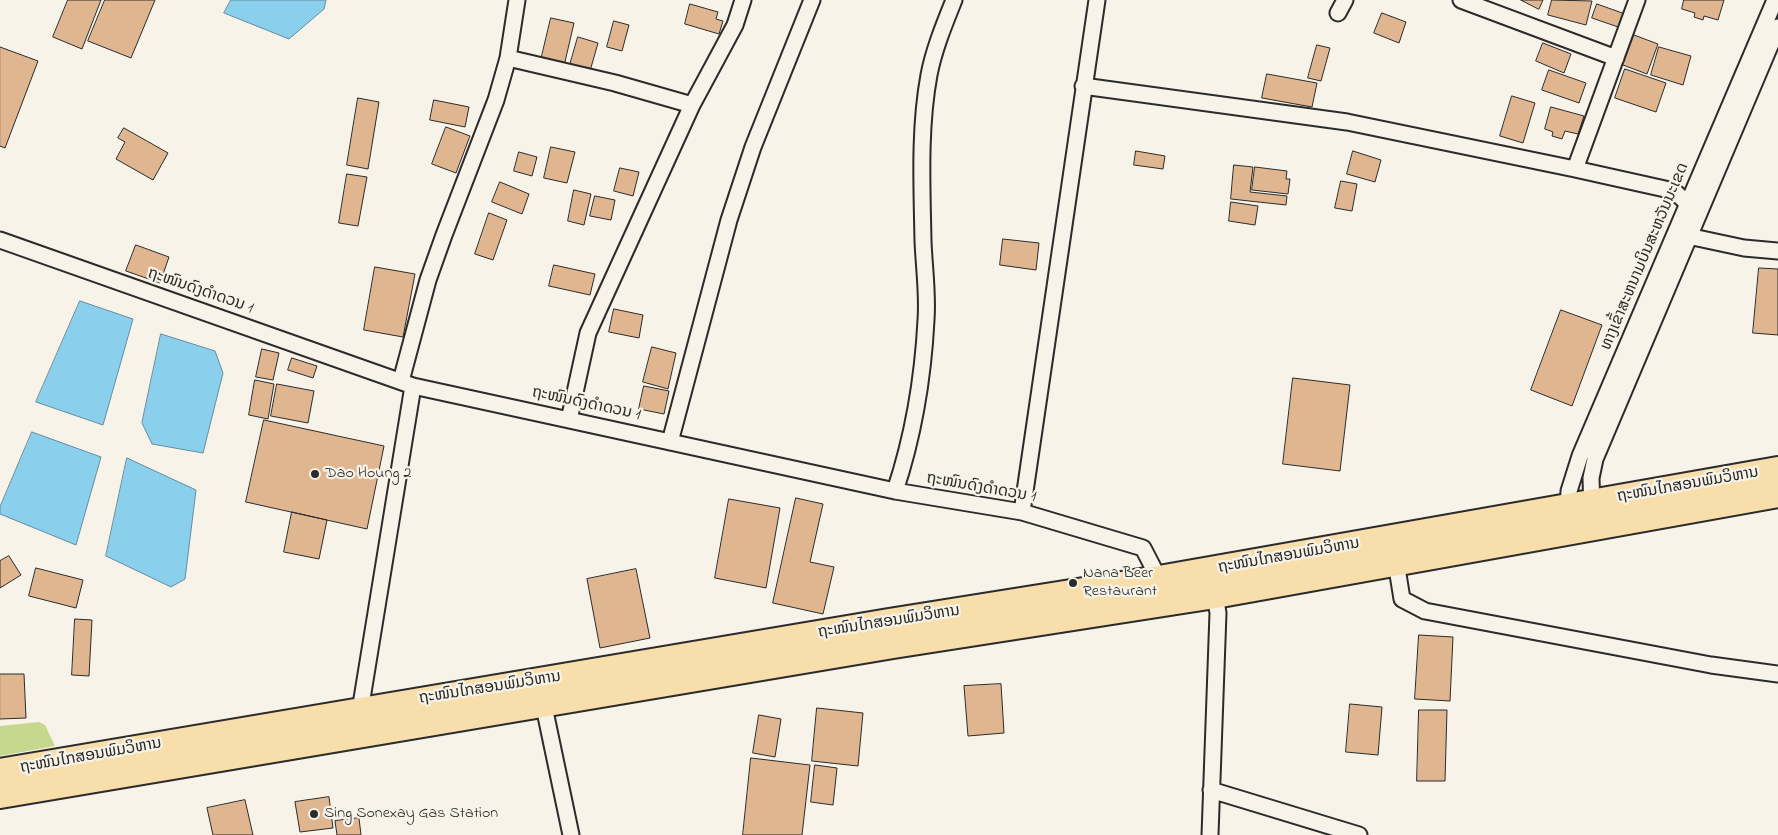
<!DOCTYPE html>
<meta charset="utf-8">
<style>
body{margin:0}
canvas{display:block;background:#f7f3e8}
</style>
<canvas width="1778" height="835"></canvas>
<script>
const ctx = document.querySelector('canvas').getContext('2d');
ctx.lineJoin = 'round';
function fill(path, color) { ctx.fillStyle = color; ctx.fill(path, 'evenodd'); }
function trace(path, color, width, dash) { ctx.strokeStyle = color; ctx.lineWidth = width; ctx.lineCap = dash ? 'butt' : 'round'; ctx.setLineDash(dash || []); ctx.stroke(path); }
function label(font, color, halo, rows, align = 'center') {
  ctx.font = font + ' "Indie Flower","Noto Sans Lao",sans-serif'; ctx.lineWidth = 4.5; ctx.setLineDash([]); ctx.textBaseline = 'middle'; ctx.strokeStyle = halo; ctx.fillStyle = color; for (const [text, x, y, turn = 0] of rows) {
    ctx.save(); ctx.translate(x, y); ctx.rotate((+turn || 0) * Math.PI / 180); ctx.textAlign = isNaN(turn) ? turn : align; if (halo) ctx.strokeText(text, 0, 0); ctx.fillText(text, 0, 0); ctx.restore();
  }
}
fill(new Path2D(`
 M39,722L45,725L55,746L0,756V726Z`), '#c6d88d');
const water = new Path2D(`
 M231,0H326L324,9L289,39L224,13Z
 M80,301L133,319L103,425L36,402Z
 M161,334L215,351L223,373L203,453L152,444L142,423Z
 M32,432L101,457L76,545L0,514V507Z
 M127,458L196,490L185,579L171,587L106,556Z`);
fill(water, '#8acfec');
trace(water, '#648d9f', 1);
const building = new Path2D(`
 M68,0H101L82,49L53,37Z
 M105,0H155L131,58L88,41Z
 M1521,0H1543L1539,9Z
 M1552,0L1592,1L1586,25L1548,15Z
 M1684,0H1724L1718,20L1704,16L1703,20L1694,17L1695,13L1682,9Z
 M690,4L718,12L716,19L723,21L719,34L685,24Z
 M1597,4L1625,14L1621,28L1592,18Z
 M1382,13L1406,22L1399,43L1374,33Z
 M551,18L574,23L564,66L541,60Z
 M614,21L629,25L622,51L607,47Z
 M1634,35L1658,44L1647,74L1623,65Z
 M578,37L598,43L590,71L570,65Z
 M1543,43L1571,54L1564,73L1536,61Z
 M1317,45L1330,48L1321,81L1308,78Z
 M0,47L38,61L5,148L0,146Z
 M1659,47L1691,56L1683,85L1651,75Z
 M1625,69L1666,83L1656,112L1615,98Z
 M1549,70L1586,83L1579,103L1542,90Z
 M1267,74L1317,83L1312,107L1262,98Z
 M1512,96L1535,103L1523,143L1500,136Z
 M358,98L379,102L368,169L347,165Z
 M434,100L469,107L465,127L430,120Z
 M1551,107L1584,116L1578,134L1565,131L1562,139L1552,136L1553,132L1545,129Z
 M446,127L470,136L456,173L432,164Z
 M124,128L168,153L153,180L116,159L125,142L118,138Z
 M551,147L575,152L567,183L544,178Z
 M1136,151L1165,156L1163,169L1134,165Z
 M1353,151L1381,160L1375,182L1347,174Z
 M519,152L537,157L532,176L514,171Z
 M1234,165L1253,167L1250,192L1287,196L1286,205L1231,199Z
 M1255,167L1287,171L1286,179H1290L1288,194L1252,190Z
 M620,168L639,172L633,196L614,191Z
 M347,174L367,177L358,226L339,223Z
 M1341,181L1357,184L1352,211L1335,208Z
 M500,182L529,194L522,214L492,202Z
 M574,190L591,194L584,225L568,221Z
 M595,196L615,200L611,220L590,216Z
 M1231,202L1258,206L1255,225L1229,221Z
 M489,213L507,220L493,260L475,254Z
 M1003,239L1039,243L1036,270L1000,265Z
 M136,245L169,257L160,283L126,271Z
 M554,265L595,274L590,295L549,286Z
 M375,267L415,274L403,337L364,330Z
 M1759,268L1778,269V335L1753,333Z
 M614,309L643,315L639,338L609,332Z
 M1561,310L1602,325L1572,406L1531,390Z
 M652,347L676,353L668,389L643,382Z
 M262,349L279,353L273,380L256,377Z
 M292,358L317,366L313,378L288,370Z
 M1293,378L1350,385L1340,471L1283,464Z
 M255,380L274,384L268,419L249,415Z
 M277,384L314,391L308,423L271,416Z
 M644,386L669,391L664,414L639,409Z
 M264,420L384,446L367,529L246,502Z
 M796,498L823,504L810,562L834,567L823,614L773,603Z
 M729,499L780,508L766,588L715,578Z
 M292,512L327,520L319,559L284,552Z
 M9,556L21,575L0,588V561Z
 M36,568L83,580L76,608L29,596Z
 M636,569L650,638L600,648L587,579Z
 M75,619L92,620L89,676L72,675Z
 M1419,635L1453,637L1450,701L1415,699Z
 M0,674H24L26,718L0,719Z
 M1001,684L1004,733L968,736L964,686Z
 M1350,704L1382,707L1378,755L1346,752Z
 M817,708L863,713L858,766L812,761Z
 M1419,710H1447L1445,781H1417Z
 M759,715L781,719L775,757L753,753Z
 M751,758L810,765L802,835H743Z
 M815,765L837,768L833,805L811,802Z
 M329,797L333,828L300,832L295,802Z
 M245,800L253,835H213L207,808Z
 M359,818L361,835H337L335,821Z`);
fill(building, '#e0b691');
trace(building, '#2b2b2b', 1);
const minor = new Path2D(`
 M1461,0L1616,58
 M1338,13L1345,0
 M508,58L615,83L692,105
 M1083,86L1347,122L1575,169L1637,0
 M1575,169L1674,191L1687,203
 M1688,236L1744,248L1778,251
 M0,240L413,386L895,491L1022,512L1143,548L1159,579
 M401,381L428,280L444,235L496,100L508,58L517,0
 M569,420L588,333L692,105L735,25L743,0
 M670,442L729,220L753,147L812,0
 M895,491C913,437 923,378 926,320C928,294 924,267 923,241C922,186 919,129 929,75C934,49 944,25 954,0
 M1592,510L1591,478L1595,459L1778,27
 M1022,512L1097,0
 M1568,513L1569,491L1580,456L1775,0
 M1396,562L1402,599L1425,611L1711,665L1778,674
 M542,697L571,835
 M360,711L413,386
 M1211,790L1359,835
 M1210,835L1218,613L1215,595`);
const trunk = new Path2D(`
 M0,772L889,622L1159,579L1778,470
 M0,795L893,645L1215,595L1778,494`);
trace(minor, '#2b2b2b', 19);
trace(trunk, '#2b2b2b', 30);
trace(minor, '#f7f3e8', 15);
trace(trunk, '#f8deab', 26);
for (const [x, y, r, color] of [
 [315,474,5,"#2b2b2b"],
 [1073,583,5,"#2b2b2b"],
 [314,814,5,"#2b2b2b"]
]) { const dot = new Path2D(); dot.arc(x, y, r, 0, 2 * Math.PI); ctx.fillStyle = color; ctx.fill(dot); trace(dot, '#f7f3e8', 2); }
label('16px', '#2b2b2b', '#f7f3e8', [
 ["ທາງເຂົ້າສະຫນາມບິນສະຫວັນນະເຂດ",1646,257,-67],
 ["ຖະໜົນດົງດຳດວນ 1",200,292,19],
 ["ຖະໜົນດົງດຳດວນ 1",586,405,12],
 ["ຖະໜົນໄກສອນພົມວິຫານ",1688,486,-10],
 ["ຖະໜົນດົງດຳດວນ 1",981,489,10],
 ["ຖະໜົນໄກສອນພົມວິຫານ",1289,557,-10],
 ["ຖະໜົນໄກສອນພົມວິຫານ",889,623,-9],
 ["ຖະໜົນໄກສອນພົມວິຫານ",490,689,-9],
 ["ຖະໜົນໄກສອນພົມວິຫານ",91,757,-10]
]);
label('16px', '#2b2b2b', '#f7f3e8', [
 ["Dao Houng 2",325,474],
 ["Nana Beer",1083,574],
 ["Restaurant",1083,592],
 ["Sing Sonexay Gas Station",324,814]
], 'left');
</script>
